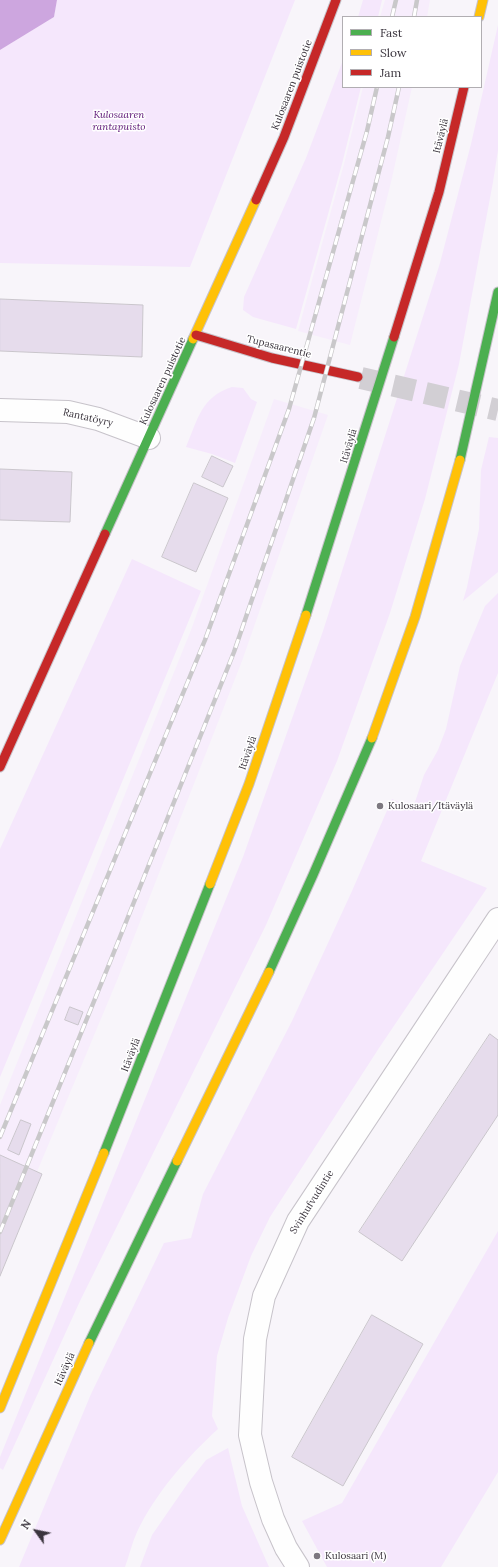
<!DOCTYPE html>
<meta charset="utf-8">
<style>
body{margin:0}
#map{position:relative;width:498px;height:1567px;overflow:hidden;background:#f8f5fa;font-family:Lora,serif}
canvas{display:block}
.legend{position:absolute;left:342px;top:16px;width:140px;height:72px;box-sizing:border-box;background:#fff;border:1px solid #b1aeb2;margin:0;padding:5px 7px;list-style:none;font-size:12px;color:#3b353e}
.legend li{display:flex;align-items:center;gap:8px;height:20px}
.legend b{width:20px;border:1px solid #b1aeb2}
.north{position:absolute;left:16px;top:1511px;width:40px;height:40px;-webkit-text-stroke:3px #fff;paint-order:stroke;rotate:303deg;font-size:11px;font-weight:700;line-height:16px;text-align:center;color:#3b353e}
.north::after{content:'';display:block;margin:auto;width:14px;height:18px;background:#3b353e;clip-path:polygon(50% 0,100% 100%,50% 72%,0 100%)}
</style>
<div id="map">
<canvas width="498" height="1567"></canvas>
<ul class="legend">
<li><b style="height:5px;background:#4caf50"></b>Fast</li>
<li><b style="height:5px;background:#ffc107"></b>Slow</li>
<li><b style="height:5px;background:#c62828"></b>Jam</li>
</ul>
<div class="north">N</div>
</div>
<script>
const ctx = document.querySelector('canvas').getContext('2d');
ctx.lineJoin = 'round';
function fill(path, color) { ctx.fillStyle = color; ctx.fill(path, 'evenodd'); }
function trace(path, color, width, dash) { ctx.strokeStyle = color; ctx.lineWidth = width; ctx.lineCap = dash ? 'butt' : 'round'; ctx.setLineDash(dash || []); ctx.stroke(path); }
function label(font, color, halo, rows, align = 'center') {
  ctx.font = font + ' Lora,serif'; ctx.lineWidth = 3; ctx.setLineDash([]); ctx.textBaseline = 'middle'; ctx.strokeStyle = halo; ctx.fillStyle = color; for (const [text, x, y, turn = 0] of rows) {
    ctx.save(); ctx.translate(x, y); ctx.rotate((+turn || 0) * Math.PI / 180); ctx.textAlign = isNaN(turn) ? turn : align; if (halo) ctx.strokeText(text, 0, 0); ctx.fillText(text, 0, 0); ctx.restore();
  }
}
fill(new Path2D(`
 M385,0H430L427,17H380Z
 M363,87H412L392,178L350,345L298,331L344,164Z
 M274,399L328,415L242,661L118,978L34,1179L0,1265V1105L191,630Z`), '#f7edfc');
fill(new Path2D(`
 M57,0H295L190,267L0,263V50L54,17Z
 M363,0H382L378,17H358Z
 M498,25V150L493,182L459,364L425,499L390,613L337,761L266,925L80,1301L3,1470L0,1468V1457L243,857L323,631L440,263L471,144Z
 M343,60V87H361L342,164L296,329L253,317L243,310L244,297L306,158Z
 M232,387L243,388L251,399L257,402L235,463L212,454L186,447C198,419 201,397 232,387Z
 M489,437L498,438V572L463,601L467,587L479,529L481,470Z
 M132,559L201,591L0,1077V849Z
 M498,593V673L421,861L487,888L379,1048L270,1217L251,1256L228,1318L217,1356L212,1416L218,1429C187,1457 155,1494 137,1532C132,1543 129,1556 125,1567H19L91,1394L164,1243L191,1238L203,1194L292,1021L352,891L392,799L413,808L424,775L438,750L446,729L460,666L485,606Z
 M498,1231V1472L441,1567H327L302,1521L342,1503Z
 M228,1448L242,1506L269,1567H140L152,1535L188,1483L206,1460Z`), '#f5e7fc');
fill(new Path2D(`
 M0,0H57L54,17L0,50Z`), '#cda6df');
const building = new Path2D(`
 M0,299L143,305L142,357L0,351Z
 M212,456L233,466L223,487L202,477Z
 M0,469L72,472L70,522L0,520Z
 M194,483L228,498L196,572L162,557Z
 M70,1007L83,1012L78,1025L65,1020Z
 M490,1034L498,1040V1115L402,1261L359,1232Z
 M21,1120L31,1124L19,1155L8,1150Z
 M0,1155L42,1174L0,1276Z
 M372,1315L423,1344L343,1486L292,1457Z`);
fill(building, '#e6dcec');
trace(building, '#cac6cc', 1);
trace(new Path2D(`
 M361,378L498,410`), '#d2cfd4', 22, [22, 11]);
const street = new Path2D(`
 M0,410L68,412L98,419L149,438
 M298,1567L286,1548L273,1519L261,1482L250,1435L255,1339L264,1296L298,1221L498,919`);
const fast = new Path2D(`
 M460,460L498,292
 M105,534L193,339
 M306,615L394,337
 M269,972L313,875L372,738
 M104,1153L210,884
 M89,1343L177,1161`);
const slow = new Path2D(`
 M479,17L483,0
 M193,339L256,200
 M372,738L415,617L460,460
 M210,884L249,784L306,615
 M177,1161L269,972
 M0,1408L104,1153
 M0,1540L89,1343`);
const jam = new Path2D(`
 M256,200L284,137L336,0
 M196,335L272,358L358,377
 M394,337L439,192L464,87
 M0,767L105,534`);
trace(street, '#c7c3ca', 24);
trace(fast, '#c7c3ca', 11);
trace(slow, '#c7c3ca', 11);
trace(jam, '#c7c3ca', 11);
trace(street, '#fefefe', 22);
trace(fast, '#4caf50', 9);
trace(slow, '#ffc107', 9);
trace(jam, '#c62828', 9);
const rail = new Path2D(`
 M392,17L396,0
 M414,17L417,0
 M0,1137L205,640L289,409L367,131L377,87
 M0,1232L110,962L234,652L314,418L388,137L399,87`);
trace(rail, '#c9c8ca', 4.5);
trace(rail, '#fff', 3, [9]);
for (const [x, y, r, color] of [
 [380,806,4,"#7d7880"],
 [317,1556,4,"#7d7880"]
]) { const dot = new Path2D(); dot.arc(x, y, r, 0, 2 * Math.PI); ctx.fillStyle = color; ctx.fill(dot); trace(dot, '#fff', 1.5); }
label('10px', '#3b353e', '#fff', [
 ["Kulosaaren puistotie",292,85,-69],
 ["Itäväylä",441,136,-76],
 ["Tupasaarentie",279,347,14],
 ["Kulosaaren puistotie",163,381,-65],
 ["Rantatöyry",88,418,13],
 ["Itäväylä",349,446,-73],
 ["Itäväylä",248,753,-71],
 ["Itäväylä",131,1055,-69],
 ["Svinhufvudintie",312,1202,-58],
 ["Itäväylä",65,1369,-65]
]);
label('italic 10px', '#591073', '#fff', [
 ["Kulosaaren",119,115],
 ["rantapuisto",119,127]
]);
label('10px', '#3b353e', '#fff', [
 ["Kulosaari/Itäväylä",388,806],
 ["Kulosaari (M)",325,1556]
], 'left');
</script>
